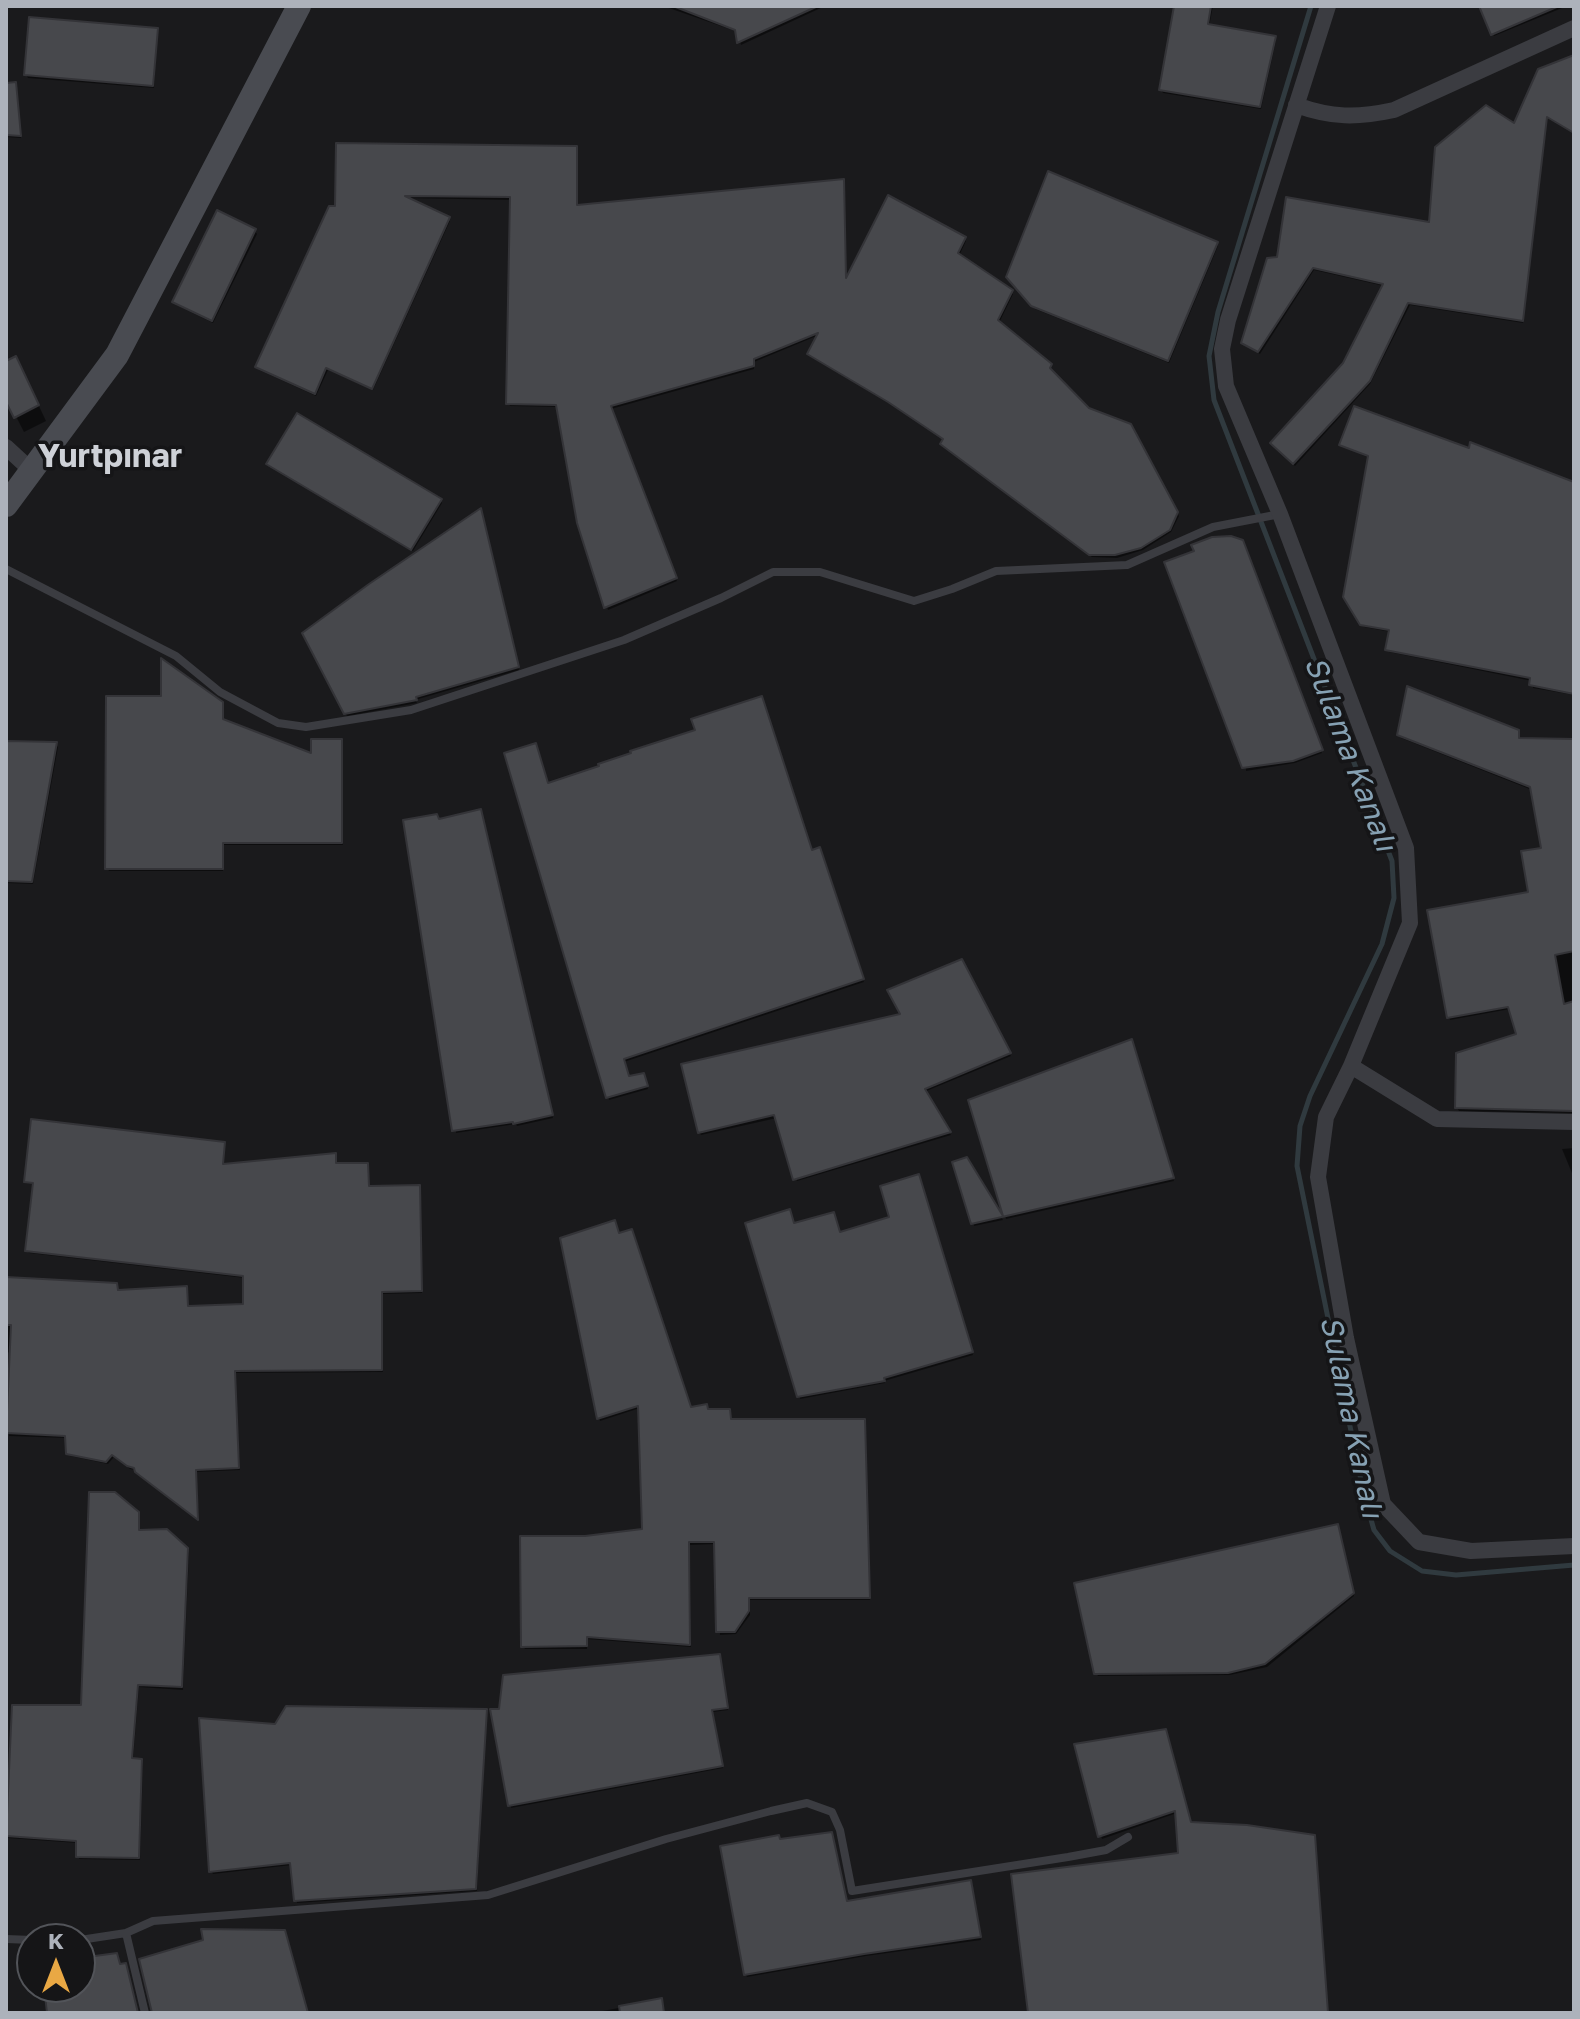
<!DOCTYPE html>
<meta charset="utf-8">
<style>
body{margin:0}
#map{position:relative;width:1580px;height:2019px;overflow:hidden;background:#1a1a1c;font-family:"Golos Text",sans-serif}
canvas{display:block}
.frame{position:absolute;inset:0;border:8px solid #adb2bb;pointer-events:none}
.north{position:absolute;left:16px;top:1923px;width:80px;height:80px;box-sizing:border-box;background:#151517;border:2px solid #525459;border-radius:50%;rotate:0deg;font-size:22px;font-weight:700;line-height:32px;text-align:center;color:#adb2bb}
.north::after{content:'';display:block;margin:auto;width:28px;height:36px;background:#e9a844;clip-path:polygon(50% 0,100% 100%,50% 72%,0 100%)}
</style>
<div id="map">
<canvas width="1580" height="2019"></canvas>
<div class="frame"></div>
<div class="north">K</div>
</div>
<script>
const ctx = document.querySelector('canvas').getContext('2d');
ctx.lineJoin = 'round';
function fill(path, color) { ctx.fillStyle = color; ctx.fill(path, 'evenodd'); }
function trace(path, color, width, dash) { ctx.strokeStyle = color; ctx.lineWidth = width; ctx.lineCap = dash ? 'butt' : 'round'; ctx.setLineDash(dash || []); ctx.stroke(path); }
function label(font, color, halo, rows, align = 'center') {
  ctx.font = font + ' "Golos Text",sans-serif'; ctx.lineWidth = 7; ctx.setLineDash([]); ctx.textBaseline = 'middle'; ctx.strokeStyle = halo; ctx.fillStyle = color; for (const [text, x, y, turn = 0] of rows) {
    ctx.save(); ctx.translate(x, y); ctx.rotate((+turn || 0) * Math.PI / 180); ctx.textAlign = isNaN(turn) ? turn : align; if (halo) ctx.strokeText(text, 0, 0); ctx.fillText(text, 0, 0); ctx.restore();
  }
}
fill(new Path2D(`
 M663,6H825L741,45L738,32Z
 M1172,6H1213L1209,27L1275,38L1276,41L1261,109L1163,93L1161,90L1176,7Z
 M1481,6H1567L1494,36Z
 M157,30L154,88L28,78L26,75Z
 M1574,57V133L1547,118L1523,323L1410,305L1370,384L1295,466L1274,446L1345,364L1384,286L1314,270L1260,354L1243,342L1269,260L1431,224Z
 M6,89L15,90L17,93L21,138L6,137Z
 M576,148L577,207L843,181L846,281L964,238L966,241L959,256L1013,294L999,323L1050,365L1051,370L1087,410L1130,425L1179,516L1171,532L1143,550L1117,558L1092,557L944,447V440L892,405L811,357L809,354L819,335L754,362V369L611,409L677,581L608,610L579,523L559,407L510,406L508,403L512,200L405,198L450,221L373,390L328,370L316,396L259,370L258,367L330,208Z
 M255,231L257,234L213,323L176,305L175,302Z
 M1217,243L1218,246L1169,363L1035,309L1010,280Z
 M6,363L24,374L46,421L24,432L6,397Z
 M1341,445L1470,451L1574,484V695L1533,688L1532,681L1389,652L1391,632L1364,627L1345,596L1369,458Z
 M270,466L440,500L442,503L413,551Z
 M481,513L519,670L415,700L417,703L347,716L305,634Z
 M1244,545L1322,753L1295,763L1246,771Z
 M221,703L223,721L313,756L341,741L343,845H223V871H109L107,868Z
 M1518,732L1520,740L1574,741V1113L1459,1111L1457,1108L1519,1035L1510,1009L1450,1020L1449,1017L1531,893L1543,849L1532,790L1401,738L1399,735Z
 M6,743L56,744L58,747L33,884L6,883Z
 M547,785L820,852L864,982L624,1062L629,1079L645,1078L648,1089L609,1100Z
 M482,814L553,1118L517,1126L516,1124L456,1133L438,821Z
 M961,961L1011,1056L924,1092L951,1135L797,1181L777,1118L701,1135L699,1132L903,1015Z
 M1133,1044L1174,1181L1006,1219L970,1101Z
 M224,1143L223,1166L335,1155L336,1165H367L369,1188L419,1187L422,1293L382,1294L383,1372L235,1373L240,1470L196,1472L199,1520L139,1475L137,1470L130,1469L114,1457L108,1464L70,1456L67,1438L9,1436L11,1353L6,1352V1252V1279L116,1285L118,1292L186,1288L189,1308L245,1306V1278L29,1253L27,1251L34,1185L26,1181Z
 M1574,1148V1178L1562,1149Z
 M966,1160L1003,1220L974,1226Z
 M920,1179L973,1355L884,1381L885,1383L800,1399L794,1226L840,1234L891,1219Z
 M562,1240L691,1410L729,1411L732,1421H864L870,1600H750V1615L736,1634L720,1635L716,1544L690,1545L691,1647L587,1639V1649H525L523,1646L585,1538L644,1531L640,1408L600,1421L599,1418Z
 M138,1513L140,1532L187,1549L189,1553L183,1690L139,1687L133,1760L141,1761L143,1764L140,1860L79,1859L78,1843L8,1838L6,1836L83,1707Z
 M1338,1529L1354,1596L1267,1667L1230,1675L1098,1676L1096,1673Z
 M719,1656L728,1710L713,1712L723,1768L511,1808L501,1711Z
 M486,1710L477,1891L297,1903L292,1865L213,1874L211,1871L276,1726Z
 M1165,1731L1191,1824L1314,1837L1328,2013H1030L1180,1855L1177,1813L1102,1839L1076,1745Z
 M781,1841L847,1903L971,1885L981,1940L866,1956L747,1977L746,1975Z
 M661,2000L664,2013H592Z`), '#0007');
trace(new Path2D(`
 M1311,6L1218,312L1209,356L1214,400L1392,861L1394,898L1382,944L1310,1096L1300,1126L1297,1166L1364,1495L1374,1530L1390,1551L1422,1571L1456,1575L1574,1565`), '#303a3f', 5);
const building = new Path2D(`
 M673,6H818L737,43L735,30Z
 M1174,6H1211L1208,24L1276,36L1260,107L1159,90Z
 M1479,6H1559L1491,35Z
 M29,17L158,28L153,86L24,75Z
 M1574,55V133L1547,117L1523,321L1408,303L1370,381L1293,464L1270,443L1343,363L1383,284L1313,268L1258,352L1241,343L1267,258L1277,257L1286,197L1429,222L1435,147L1486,105L1514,123L1538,69Z
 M16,82L21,136L6,135V83Z
 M336,143L577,146V205L844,179L846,278L888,195L966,237L958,253L1013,290L998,320L1052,364L1050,368L1089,408L1131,424L1178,512L1170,530L1141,548L1115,555H1089L940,444L943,439L888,402L807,354L818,333L754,359V366L611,406L677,578L604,608L577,523L556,405L506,404L510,197L405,196L450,217L372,389L326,368L315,394L255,367L329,206H335Z
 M1048,171L1218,242L1168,361L1031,306L1006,277Z
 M217,210L256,229L212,321L172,302Z
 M16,356L39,405L14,418L6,402V361Z
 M1354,406L1469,448L1470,442L1574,482V694L1529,685L1530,678L1385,650L1389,630L1360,625L1343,597L1368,456L1339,445Z
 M297,413L442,499L411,550L266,464Z
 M481,508L519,667L416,697L417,700L344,714L302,633L369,584Z
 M1231,536L1243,540L1323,750L1293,761L1242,768L1164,562L1194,551L1191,545L1212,537Z
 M161,658L223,702V719L311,753V739H342V843H223V869H105L106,696H161Z
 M1407,686L1519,730V738L1574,739V951L1555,955L1564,1004L1574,1001V1111L1455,1108L1456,1053L1516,1034L1508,1007L1447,1018L1427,910L1528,892L1521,851L1541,848L1530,787L1397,735Z
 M762,696L812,850L820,847L864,979L624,1059L629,1076L644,1073L648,1086L606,1098L504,753L536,743L548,783L599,766L598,764L631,753L630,751L695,730L691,719Z
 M6,741L57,742L32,882L6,881Z
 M481,809L553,1115L513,1124V1122L452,1131L403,820L437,814L439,819Z
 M962,959L1011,1053L925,1089L951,1132L793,1180L774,1115L698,1133L681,1064L900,1014L887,990Z
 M1132,1039L1174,1178L971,1224L952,1162L967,1157L1003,1216L968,1100Z
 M31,1119L225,1142L223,1164L336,1153V1163H368L369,1186L420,1185L422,1291L382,1292V1370L235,1371L239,1468L196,1470L198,1520L135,1472L134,1468L127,1466L112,1455L106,1462L66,1454L65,1436L6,1433L11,1325H6V1277L117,1283L118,1290L187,1286L188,1306L243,1304V1276L25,1251L33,1183L24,1182Z
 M919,1174L973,1352L884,1378L885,1381L797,1397L745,1223L790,1209L794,1223L834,1212L840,1232L889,1217L880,1186Z
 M615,1220L619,1233L632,1229L691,1407L707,1404L708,1409H730L731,1419H865L870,1598H749V1611L735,1632H716L714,1542H689L690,1645L587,1637V1646L521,1647L520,1536H585L642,1529L638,1406L597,1419L560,1238Z
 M89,1492H115L139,1512V1530L167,1529L188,1548L182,1687L138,1685L132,1758L142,1759L139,1858L76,1857V1841L6,1836L12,1705H81Z
 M1338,1524L1354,1593L1265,1664L1228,1673L1094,1674L1074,1583Z
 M720,1654L728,1708L712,1710L723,1766L508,1806L490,1709H499L503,1675Z
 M286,1706L487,1709L476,1889L294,1901L290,1863L209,1872L199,1718L275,1724Z
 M1166,1729L1191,1822L1247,1825L1315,1835L1328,2013H1028L1011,1874L1178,1853L1175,1811L1098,1837L1074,1744Z
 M832,1832L847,1901L971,1880L981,1937L864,1954L744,1975L720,1846L779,1835L780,1839Z
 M201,1929L285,1930L308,2013H152L139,1959L203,1940Z
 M117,1953L120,1964L126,1963L138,2013H47L44,1987H80V1958Z
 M662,1998L664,2013H620L619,2006Z`);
fill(building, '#47484c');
trace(building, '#343438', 2);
trace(new Path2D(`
 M6,569L176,656L220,692L278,723L306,727L411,710L624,640L721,598L773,572H820L914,601L952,589L996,571L1127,565L1213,527L1280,514
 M126,1933L145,2013
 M6,1939L32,1940
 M80,1940L126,1933L153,1921L488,1895L666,1839L771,1811L807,1803L832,1812L840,1830L852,1891L1068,1857L1106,1850L1128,1837`), '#3b3c41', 8);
trace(new Path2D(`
 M1328,6L1228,320L1222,349L1226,386L1280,514L1406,848L1410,923L1351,1066L1326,1117L1318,1177L1346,1338L1383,1504L1419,1542L1471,1551L1574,1546
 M1296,105C1332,118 1357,118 1394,110L1574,28
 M6,447L32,471
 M1351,1066L1437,1119L1574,1122`), '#3b3c41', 16);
trace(new Path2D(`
 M6,505L117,355L299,6`), '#494b51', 24);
label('italic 30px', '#86a1b3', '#151517', [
 ["Sulama Kanalı",1350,754,69],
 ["Sulama Kanalı",1351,1417,78]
]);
label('bold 32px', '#ced1d7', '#151517', [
 ["Yurtpınar",110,457]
]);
</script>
